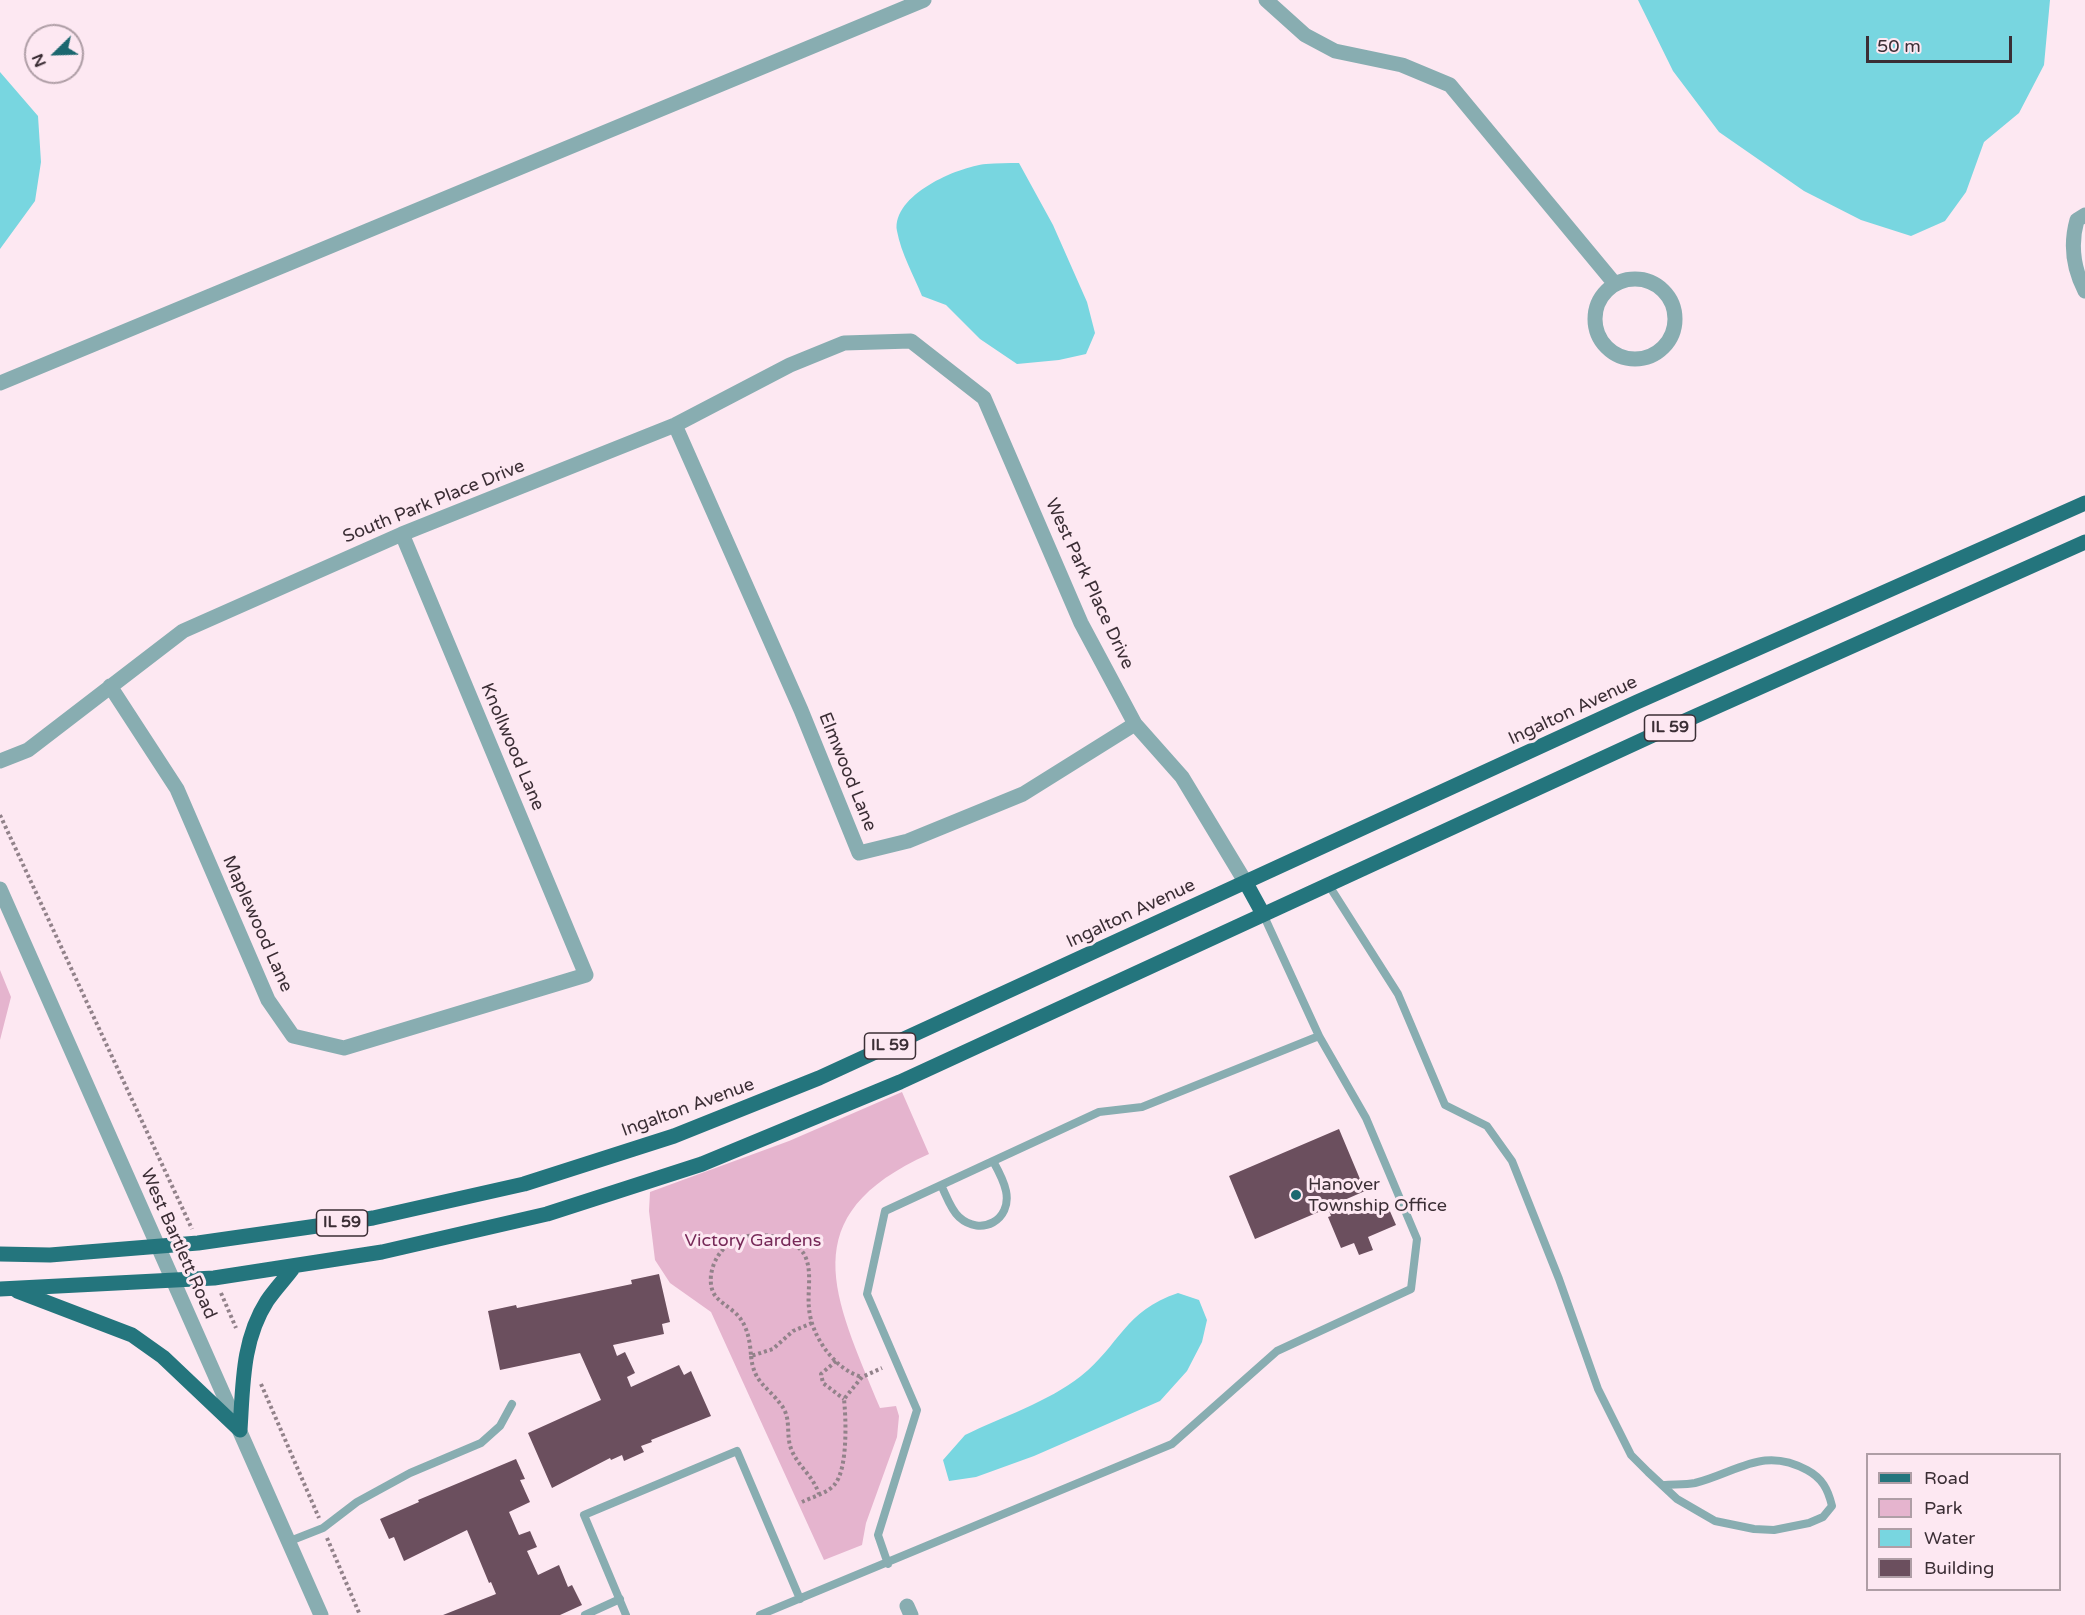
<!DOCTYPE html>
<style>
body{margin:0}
#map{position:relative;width:2085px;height:1615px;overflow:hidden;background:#fde8f2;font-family:"Varela Round",sans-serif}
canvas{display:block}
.legend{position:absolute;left:1866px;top:1453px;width:195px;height:138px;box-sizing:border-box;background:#fde8f2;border:2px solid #af9ea6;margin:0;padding:8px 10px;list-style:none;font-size:18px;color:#3b2e35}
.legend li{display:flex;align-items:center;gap:12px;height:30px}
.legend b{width:30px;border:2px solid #af9ea6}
.north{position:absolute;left:24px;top:24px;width:60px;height:60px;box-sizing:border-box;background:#fde8f2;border:2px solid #af9ea6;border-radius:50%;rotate:247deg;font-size:16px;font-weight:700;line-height:24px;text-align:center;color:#3b2e35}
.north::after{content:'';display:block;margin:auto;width:21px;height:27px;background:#1b676f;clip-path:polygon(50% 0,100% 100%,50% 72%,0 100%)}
.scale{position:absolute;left:1866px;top:36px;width:146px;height:27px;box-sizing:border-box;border:3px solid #3b2e35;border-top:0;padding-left:8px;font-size:18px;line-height:21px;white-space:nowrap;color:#3b2e35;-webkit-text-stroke:4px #fde8f2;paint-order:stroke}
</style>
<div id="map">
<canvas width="2085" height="1615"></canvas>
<ul class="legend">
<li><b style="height:8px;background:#24757d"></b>Road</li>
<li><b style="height:16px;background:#e5b4ce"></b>Park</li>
<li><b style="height:16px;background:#78d6e0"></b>Water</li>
<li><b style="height:16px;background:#6b4f5e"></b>Building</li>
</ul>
<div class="north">N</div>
<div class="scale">50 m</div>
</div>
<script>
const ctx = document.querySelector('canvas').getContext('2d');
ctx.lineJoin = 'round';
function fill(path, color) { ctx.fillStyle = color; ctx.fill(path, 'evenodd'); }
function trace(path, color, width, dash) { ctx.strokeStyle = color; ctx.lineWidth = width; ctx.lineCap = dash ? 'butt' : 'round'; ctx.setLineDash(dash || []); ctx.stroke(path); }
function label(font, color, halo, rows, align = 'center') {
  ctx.font = font + ' "Varela Round",sans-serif'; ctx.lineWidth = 6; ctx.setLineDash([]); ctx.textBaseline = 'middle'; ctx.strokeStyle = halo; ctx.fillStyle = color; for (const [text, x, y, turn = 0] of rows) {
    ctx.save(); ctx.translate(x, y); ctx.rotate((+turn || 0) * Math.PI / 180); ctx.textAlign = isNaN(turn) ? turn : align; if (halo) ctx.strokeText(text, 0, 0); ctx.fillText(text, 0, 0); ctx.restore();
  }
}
fill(new Path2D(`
 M0,970L11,997L0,1040Z
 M902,1092L929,1154C791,1216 834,1296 880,1408L896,1406L899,1416L897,1437L866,1523L862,1545L824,1560L711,1312L670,1283L655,1260L649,1211L650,1192L789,1141Z`), '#e5b4ce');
fill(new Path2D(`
 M1638,0H2050L2044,65L2019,113L1984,142L1966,192L1945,221L1911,236L1861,220L1804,191L1719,132L1673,71Z
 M0,72L38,116L41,162L35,201L0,249Z
 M1019,163L1053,225L1087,302L1095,333L1086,354L1059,360L1017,364L980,339L946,305L922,296C914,276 901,253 897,231C892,195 957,167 986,164C997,163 1008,163 1019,163Z
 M1178,1293L1199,1300L1207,1320L1202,1342L1187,1371L1160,1401L1034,1456L976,1477L949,1481L943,1460L965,1435C1002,1417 1048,1402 1081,1376C1120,1345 1124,1311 1178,1293Z`), '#78d6e0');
fill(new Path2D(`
 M1339,1129L1365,1191L1342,1201L1348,1215L1385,1200L1396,1225L1368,1237L1373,1250L1359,1255L1354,1243L1341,1248L1328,1217L1331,1216L1328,1208L1255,1239L1229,1176Z
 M659,1274L670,1322L662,1324L664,1334L613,1345L617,1356L625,1352L635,1373L627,1377L631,1387L679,1365L684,1375L691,1371L711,1416L651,1440L652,1442L641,1446L644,1452L624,1461L622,1455L611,1460L610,1458L552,1488L528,1433L601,1400L580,1353L500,1370L488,1311L516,1305L517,1308L632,1284L631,1280Z
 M516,1459L525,1479L520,1480L530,1502L509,1512L519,1535L530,1531L537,1547L527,1551L538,1575L559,1565L568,1587L572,1585L582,1605L560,1615H443L496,1594L491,1582L489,1583L467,1530L404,1561L394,1537L389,1539L380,1519L419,1502L418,1500Z`), '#6b4f5e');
trace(new Path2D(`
 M0,815L192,1229
 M221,1293L236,1328
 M812,1323L793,1331L773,1349L751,1356C750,1340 747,1322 733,1311C720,1300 709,1297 711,1275C713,1262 719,1252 729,1244C746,1229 791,1233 804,1254C813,1270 807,1291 809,1308C811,1336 835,1370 862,1377
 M751,1356C754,1384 767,1385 782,1406C792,1420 785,1436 792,1451C799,1467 813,1476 819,1494
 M836,1361L821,1374L823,1383L844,1399
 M261,1384L319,1518
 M802,1502C812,1497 828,1493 835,1484C848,1468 846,1418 844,1399L862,1377L882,1368
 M327,1538L360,1615`), '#92828a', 4, [3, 3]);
trace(new Path2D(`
 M1328,884L1398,994L1445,1105L1487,1126L1512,1161L1559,1279L1598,1389L1631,1455L1648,1472L1677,1499L1715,1521L1754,1529L1774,1530L1809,1523L1823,1517L1832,1506C1828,1489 1822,1478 1807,1470C1763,1446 1738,1472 1695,1483C1685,1485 1673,1484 1663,1485
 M941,1185C946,1195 951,1210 959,1217C981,1237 1012,1220 1006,1191C1004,1181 998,1170 993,1161
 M290,1541L323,1528L357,1502L410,1473L481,1443L500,1426L512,1404
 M888,1564L878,1535L917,1410L867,1294L885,1211L1099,1112L1142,1107L1319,1036L1263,914
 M585,1615L620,1599
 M626,1615L584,1515L737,1451L800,1599
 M760,1615L1172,1444L1277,1351L1411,1289L1417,1239L1366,1118L1319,1036`), '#88adb1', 8);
trace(new Path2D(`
 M1266,0L1305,35L1335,51L1402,65L1450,85L1615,284
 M2085,215L2077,220C2070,245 2073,268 2085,291
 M1595 319a40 40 0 1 1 80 0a40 40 0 1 1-80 0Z
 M0,383L924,0
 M675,425L801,710L859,853L908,841L1023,794L1135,724
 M110,686L177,789L268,1000L293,1036L344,1048L586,975L402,534
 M0,761L28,750L183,631L402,534L675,425L790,365L844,343L911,341L984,398L1081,623L1135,724L1182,777L1246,883
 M907,1606L911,1615`), '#88adb1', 15);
trace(new Path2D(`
 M0,889L321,1615`), '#88adb1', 15);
trace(new Path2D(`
 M1246,883L1263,914
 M0,1254L50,1255L198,1243L373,1218L524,1184L674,1136L819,1078L1637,702L2085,503
 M0,1289L214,1278L382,1252L547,1214L702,1164L900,1082L1651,736L2085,542
 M17,1291L132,1335L163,1357L240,1430
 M240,1430C243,1385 242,1340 267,1301C275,1289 285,1279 293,1268`), '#24757d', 15);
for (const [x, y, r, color] of [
 [1296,1195,6,"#1b676f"]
]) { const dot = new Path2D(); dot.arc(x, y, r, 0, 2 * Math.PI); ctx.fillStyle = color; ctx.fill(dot); trace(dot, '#fde8f2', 2); }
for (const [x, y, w] of [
 [1670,728,51],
 [890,1046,51],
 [342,1223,51]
]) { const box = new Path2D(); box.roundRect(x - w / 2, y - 13, w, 26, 4.5); ctx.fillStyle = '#fde8f2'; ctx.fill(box); trace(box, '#3b2e35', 1.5); }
label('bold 16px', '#3b2e35', null, [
 ["IL 59",1670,728],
 ["IL 59",890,1046],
 ["IL 59",342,1223]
]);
label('18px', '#3b2e35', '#fde8f2', [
 ["South Park Place Drive",434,502,-22],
 ["West Park Place Drive",1089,584,65],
 ["Ingalton Avenue",1573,711,-25],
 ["Knollwood Lane",512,747,67],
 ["Elmwood Lane",847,772,68],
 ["Ingalton Avenue",1131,914,-25],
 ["Maplewood Lane",257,924,66],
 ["Ingalton Avenue",688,1108,-20],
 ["West Bartlett Road",178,1244,66]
]);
label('18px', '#3b2e35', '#fde8f2', [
 ["Hanover",1308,1185],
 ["Township Office",1308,1206]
], 'left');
label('18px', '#762958', '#fde8f2', [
 ["Victory Gardens",753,1241]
]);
</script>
